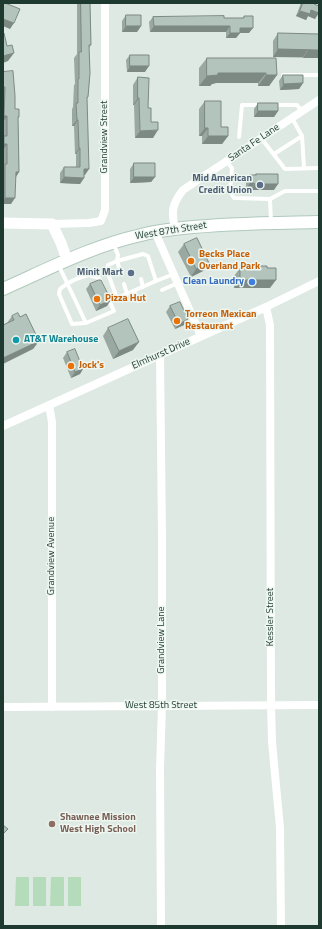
<!DOCTYPE html>
<style>
body{margin:0}
#map{position:relative;width:322px;height:929px;overflow:hidden;background:#dde9e2;font-family:"Titillium Web",sans-serif}
canvas{display:block}
.frame{position:absolute;inset:0;border:4px solid #1e392f;pointer-events:none}
</style>
<div id="map">
<canvas width="322" height="929"></canvas>
<div class="frame"></div>
</div>
<script>
const ctx = document.querySelector('canvas').getContext('2d');
ctx.lineJoin = 'round';
function fill(path, color) { ctx.fillStyle = color; ctx.fill(path, 'evenodd'); }
function trace(path, color, width, dash) { ctx.strokeStyle = color; ctx.lineWidth = width; ctx.lineCap = dash ? 'butt' : 'round'; ctx.setLineDash(dash || []); ctx.stroke(path); }
function label(font, color, halo, rows, align = 'center') {
  ctx.font = font + ' "Titillium Web",sans-serif'; ctx.lineWidth = 3; ctx.setLineDash([]); ctx.textBaseline = 'middle'; ctx.strokeStyle = halo; ctx.fillStyle = color; for (const [text, x, y, turn = 0] of rows) {
    ctx.save(); ctx.translate(x, y); ctx.rotate((+turn || 0) * Math.PI / 180); ctx.textAlign = isNaN(turn) ? turn : align; if (halo) ctx.strokeText(text, 0, 0); ctx.fillText(text, 0, 0); ctx.restore();
  }
}
fill(new Path2D(`
 M16,877H29V906H15Z
 M33,877H46V906H33Z
 M51,877H64V906H50Z
 M68,877H81V906H68Z`), '#b4dcba');
const secondary = new Path2D(`
 M3,289C48,269 92,246 141,235C155,231 169,230 183,228C228,223 273,223 319,222`);
trace(secondary, '#b0c9bd', 14);
trace(new Path2D(`
 M283,75H319
 M273,105H297L302,111
 M292,118L302,136L304,168
 M239,137L242,105H260
 M261,138L285,169L319,168
 M274,154L302,136
 M226,161L232,168L230,191L234,198L270,199
 M271,222L270,199L285,191H319
 M114,245L118,255L117,261L143,254L148,256L156,281L174,274
 M59,266L86,323
 M119,267L117,261L108,265L107,271L117,298L156,281
 M89,275L99,278L114,311L86,323L72,324L59,294L60,289C69,281 78,278 89,275Z
 M141,279L143,287
 M124,284L127,294
 M162,290L178,283
 M134,291L138,301L145,298`), '#fff', 4);
trace(new Path2D(`
 M52,224L89,223L101,221L105,210V3
 M175,229C171,212 172,204 183,190L319,100
 M155,232L201,336
 M266,307L270,325L271,705L272,742L280,828L281,926
 M160,355L162,537V705L160,769L161,926
 M49,405L52,422V707
 M3,426L266,307L319,281
 M3,707L319,705`), '#fff', 8);
trace(new Path2D(`
 M3,223L52,224L61,243L67,260`), '#fff', 11);
trace(secondary, '#fff', 12);
fill(new Path2D(`
 M77,3H90L91,45L89,48L88,97L87,98L85,175H84V178L80,184L60,183V173L64,167H76V154H75L74,126H72V109L73,107L74,85L75,84L74,58L77,54Z
 M301,3H314L315,19L308,16L306,20L296,16Z
 M126,15L141,26L137,32H122V21Z
 M244,16L249,33H240L236,38H226V32H150L149,22L153,17L224,18H243Z
 M278,33L300,34L319,58L273,57V41Z
 M130,55L145,72H127L126,60Z
 M207,58L277,75L269,86H258V83H216L212,84L210,86H199V68Z
 M3,72L15,109L19,117L18,118L19,172L16,177L11,204H3Z
 M283,75L303,83L299,89L280,90L279,81Z
 M138,77L148,108L151,122L153,138H135L134,105H133V85Z
 M205,101L221,127L228,136L222,144H202V136H199V109Z
 M258,103L278,111L274,117H254V109Z
 M134,163L155,177L151,182L130,183V169Z
 M256,174L274,190H251V189H246V181L250,175H255Z
 M184,244L203,271L191,277L178,252Z
 M249,266L270,288H234V276L240,268H247Z
 M90,284L107,306L96,311L86,289Z
 M170,306L184,325L175,329L166,312Z
 M12,316L20,317L39,341L33,349L7,323Z
 M108,328L133,350L113,359L103,336Z
 M67,352L83,369L80,374L71,378L63,358Z`), '#99a9a1');
fill(new Path2D(`
 M311,10L319,13L315,19L308,16L306,20L296,16L300,11Z
 M3,19L14,23L10,29L3,26Z
 M126,26H141L137,32H122Z
 M154,26H230L226,32H150Z
 M240,28H253L249,33H240L236,38H226L230,33Z
 M278,49H308L303,57H273Z
 M308,50H319V58H303Z
 M14,53L8,61L3,63V56Z
 M130,66H149L145,72H127Z
 M218,73H266L258,83H216L212,84L210,86H199L207,76Z
 M266,75H277L269,86H258Z
 M303,83L299,89L280,90L284,84Z
 M138,98H139L134,105H133Z
 M258,111H278L274,117H254Z
 M4,116H7L3,122V118Z
 M77,120H78L74,126H72Z
 M205,128H208L202,136H199Z
 M158,130L153,138H135L140,131Z
 M208,136H228L222,144H202Z
 M4,144H7L3,150V146Z
 M79,148H80L76,154H75Z
 M84,169H89L85,175H80Z
 M16,172H19L15,178Z
 M64,177L84,178L80,184L60,183Z
 M134,177H155L151,182L130,183Z
 M250,183H254L251,189H246Z
 M254,184H278L274,190H251Z
 M5,198H15L11,204H3V201Z
 M209,263L203,271L191,277L196,269Z
 M240,280H276L270,288H234Z
 M111,300L107,306L96,311L100,305Z
 M188,319L184,325L175,329L179,324Z
 M39,341L33,349L3,364V358Z
 M139,342L133,350L113,359L119,351Z
 M83,369L80,374L71,378L75,372Z`), '#7d8983');
const building = new Path2D(`
 M3,3H5L20,9L14,23L3,19Z
 M81,3H90L91,45H89L90,73L88,97H87L89,169H84V178L64,177V167H80V148H79L78,120H77L76,103H78V79H79V52H81Z
 M303,3H314V4L319,6V13L311,10L310,14L300,11Z
 M126,15H141V26H126Z
 M224,16V18H244V16H253V28H240V33H230V26H154L153,17Z
 M3,33H4L7,46L12,45L14,53L3,56Z
 M278,33L319,34V50L278,49Z
 M130,55H149V66H130Z
 M207,58H276L277,75H266V73H218V75L207,76Z
 M13,71L15,96V109H19V117H18L19,172H16L15,198H5V164H7V144H4V136H7V116H4L5,87H3V72Z
 M283,75H303V83L284,84Z
 M138,77L149,78L148,108H151V122H158V130L140,131L139,98H138Z
 M205,101H221V127H228V136H208V128H205Z
 M258,103H278V111H258Z
 M134,163H155V177H134Z
 M256,174H278V184H254V183H250V175H256Z
 M197,238L209,263L196,269L184,244Z
 M249,266H267V268H276V280H240V268H249Z
 M99,280H101L111,300L100,305L90,284Z
 M180,302L188,319L179,324L170,306Z
 M18,313L20,317L26,314L39,341L3,358V325L14,320L12,316Z
 M128,319L139,342L119,351L108,328Z
 M75,349L83,369L75,372L67,352Z
 M3,825L8,829L3,834Z`);
fill(building, '#b2c4bb');
trace(building, '#7d8983', 1);
for (const [x, y, r, color] of [
 [260,185,4,"#5c6f8a"],
 [191,261,4,"#e8710a"],
 [131,273,4,"#5c6f8a"],
 [252,282,4,"#3f7fe0"],
 [97,299,4,"#e8710a"],
 [177,321,4,"#e8710a"],
 [16,340,4,"#0f9aa8"],
 [71,366,4,"#e8710a"],
 [52,824,4,"#8d6e63"]
]) { const dot = new Path2D(); dot.arc(x, y, r, 0, 2 * Math.PI); ctx.fillStyle = color; ctx.fill(dot); trace(dot, '#edf6f0', 1.5); }
label('10px', '#1e392f', '#edf6f0', [
 ["Grandview Street",105,137,-90],
 ["Santa Fe Lane",254,143,-34],
 ["West 87th Street",171,231,-9],
 ["Elmhurst Drive",161,354,-24],
 ["Grandview Avenue",52,556,-90],
 ["Kessler Street",271,617,-90],
 ["Grandview Lane",162,640,-90],
 ["West 85th Street",161,706]
]);
label('bold 10px', '#4e5e75', '#edf6f0', [
 ["Mid American",252,179],
 ["Credit Union",252,191],
 ["Minit Mart",123,273]
], 'right');
label('bold 10px', '#c56008', '#edf6f0', [
 ["Becks Place",199,255],
 ["Overland Park",199,267],
 ["Pizza Hut",105,299],
 ["Torreon Mexican",185,315],
 ["Restaurant",185,327],
 ["Jock's",79,366]
], 'left');
label('bold 10px', '#366cbe', '#edf6f0', [
 ["Clean Laundry",244,282]
], 'right');
label('bold 10px', '#0d838f', '#edf6f0', [
 ["AT&T Warehouse",24,340]
], 'left');
label('bold 10px', '#785e54', '#edf6f0', [
 ["Shawnee Mission",60,818],
 ["West High School",60,830]
], 'left');
</script>
